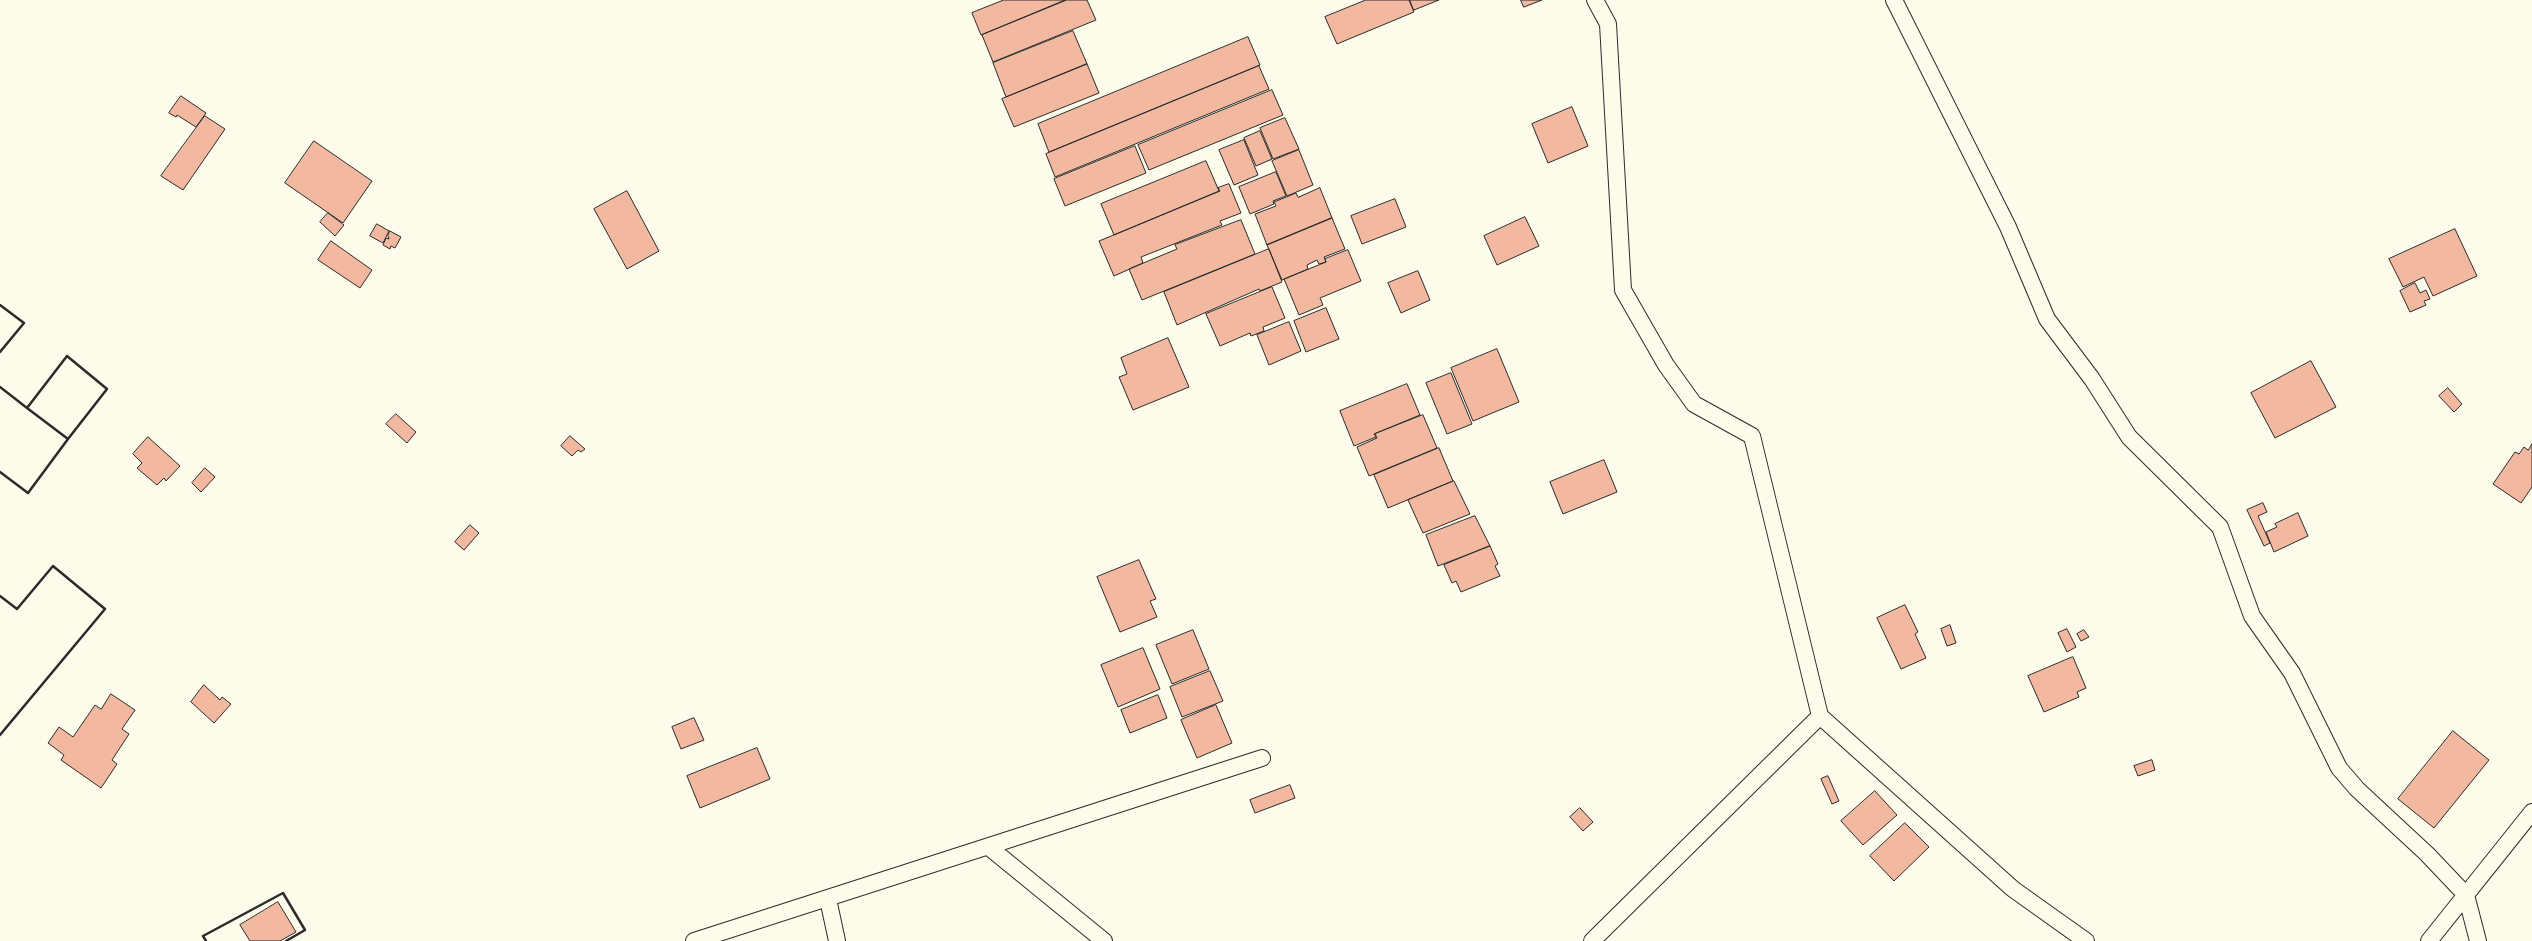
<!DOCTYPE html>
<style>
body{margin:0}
canvas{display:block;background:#fdfbea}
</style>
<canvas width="2532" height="941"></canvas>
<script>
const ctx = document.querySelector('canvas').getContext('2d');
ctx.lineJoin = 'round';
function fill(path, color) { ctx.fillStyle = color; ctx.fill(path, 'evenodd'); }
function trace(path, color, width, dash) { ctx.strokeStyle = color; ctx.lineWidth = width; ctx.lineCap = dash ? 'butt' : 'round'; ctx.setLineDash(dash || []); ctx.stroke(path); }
const building = new Path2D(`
 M1004,0H1065L981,35L972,13Z
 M1067,0H1087L1096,20L993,62L982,35Z
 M1366,0H1409L1414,12L1337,44L1325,17Z
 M1410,0H1439L1414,10Z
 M1521,0H1542L1524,7Z
 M1073,31L1087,64L1006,97L993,63Z
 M1248,37L1260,65L1049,152L1038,124Z
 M1087,64L1099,93L1014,127L1002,99Z
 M1259,66L1269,89L1055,177L1046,154Z
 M1272,90L1283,115L1149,170L1138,145Z
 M181,96L206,113L196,127L177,115L176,117L169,113Z
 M1572,107L1588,146L1548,163L1532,124Z
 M205,116L225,129L183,190L161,176Z
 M1285,118L1299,149L1273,159L1260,128Z
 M1260,131L1272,159L1256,166L1244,138Z
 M1244,140L1258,175L1234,185L1219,150Z
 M314,141L372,181L343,223L285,183Z
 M1135,146L1146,173L1065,206L1054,179Z
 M1299,150L1313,185L1287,196L1272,161Z
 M1206,161L1219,191L1114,235L1101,204Z
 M1276,172L1286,196L1273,201L1274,204L1250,214L1239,187Z
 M1229,184L1241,213L1220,221L1222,225L1141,257L1143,263L1114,276L1099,241L1220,191L1218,188Z
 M1320,188L1332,218L1267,245L1255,214L1276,206L1274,202L1296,193L1298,197Z
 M627,191L659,251L627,269L594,209Z
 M1395,199L1406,227L1362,244L1351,216Z
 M328,213L344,225L335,236L320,222Z
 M1525,217L1539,246L1497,265L1484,236Z
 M1332,218L1345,249L1324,257L1326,262L1319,264L1317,260L1307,265L1308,269L1282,280L1267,245Z
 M1241,220L1255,254L1142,300L1129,269L1177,249L1175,245Z
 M377,224L389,231L383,243L370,236Z
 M2455,229L2477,276L2433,296L2424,277L2403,287L2389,259Z
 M390,231L401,237L395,248L391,246L390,249L383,245L386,238L389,239L388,236Z
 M331,241L372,270L360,288L318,260Z
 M1269,249L1282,282L1260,291L1259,289L1177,325L1164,292Z
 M1348,250L1361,281L1320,298L1323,305L1299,315L1284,279L1326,262L1325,259Z
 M1418,271L1430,300L1401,313L1388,283Z
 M2415,283L2420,293L2426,290L2430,299L2424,301L2426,305L2410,312L2400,291Z
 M1272,287L1285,318L1263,327L1264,331L1251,336L1250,333L1220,346L1206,314Z
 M1326,308L1339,339L1306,352L1294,321Z
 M1289,322L1301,351L1269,365L1257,335Z
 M1168,338L1189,387L1133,410L1119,377L1127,374L1121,358Z
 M1497,349L1519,402L1473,421L1451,368Z
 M2311,361L2336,407L2275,438L2251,393Z
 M1451,373L1472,424L1447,434L1426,383Z
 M1407,384L1420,415L1374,434L1376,437L1354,446L1340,411Z
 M2448,388L2462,404L2454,412L2439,396Z
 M396,414L416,432L407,443L386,424Z
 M1423,415L1437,448L1369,476L1357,447L1377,438L1375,434Z
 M570,436L585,449L581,452L578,450L572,456L561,446Z
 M148,437L180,466L166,481L164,478L157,485L137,468L142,463L133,454Z
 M2532,444V487L2521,503L2493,484L2515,452L2519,454L2524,447L2528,450Z
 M1439,448L1453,481L1388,508L1374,475Z
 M1604,460L1617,492L1563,514L1550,482Z
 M205,468L215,477L201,492L192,483Z
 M1454,481L1470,514L1423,533L1408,500Z
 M2263,503L2267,512L2258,516L2270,543L2264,546L2247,510Z
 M2298,513L2308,536L2274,552L2266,532L2277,527L2275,524Z
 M1475,516L1490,546L1438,566L1426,535Z
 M470,525L479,533L464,550L455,542Z
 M1490,546L1498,564L1495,566L1500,576L1461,592L1456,581L1452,583L1444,565Z
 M1139,560L1156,599L1150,601L1157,617L1120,632L1097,577Z
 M1905,605L1918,632L1915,634L1926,658L1901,669L1877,618Z
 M1950,625L1956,643L1947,646L1941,629Z
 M2067,629L2076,647L2067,652L2058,633Z
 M1193,630L1209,669L1172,684L1156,645Z
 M2084,630L2089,637L2081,641L2077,634Z
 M1143,648L1160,689L1118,707L1101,665Z
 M2073,657L2086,688L2077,692L2079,697L2044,712L2028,676Z
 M1210,671L1223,701L1182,717L1170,687Z
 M204,685L220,700L222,697L231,704L214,723L191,702Z
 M111,694L135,710L122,729L129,734L112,760L117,764L101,788L61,760L64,755L48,743L59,727L73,737L95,705L101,709Z
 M1158,695L1167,718L1130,733L1121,710Z
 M1216,705L1232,743L1197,758L1181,720Z
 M694,718L704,740L681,749L672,727Z
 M2453,731L2489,760L2434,828L2398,799Z
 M757,748L770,779L700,808L687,776Z
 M2152,760L2155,770L2138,776L2134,766Z
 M1828,776L1839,801L1832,804L1821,779Z
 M1290,785L1295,798L1255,813L1250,800Z
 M1875,791L1897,815L1863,845L1841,821Z
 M1580,808L1593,822L1583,831L1570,817Z
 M1905,823L1929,847L1894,881L1870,856Z
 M278,902L296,932L280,941H250L240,925Z`);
fill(building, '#f2b8a0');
trace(building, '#2b2b2b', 1);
const minor = new Path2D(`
 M1595,0L1608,24L1623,290L1666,365L1694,404L1752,436L1820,716L2013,889L2086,941
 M1894,0L2008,227L2047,319L2092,379L2129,437L2220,527L2252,616L2292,673L2339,768L2357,789L2427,854L2466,895L2478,941
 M990,848L1104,941
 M828,899L837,941
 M694,941L1262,758
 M1592,941L1820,716
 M2429,941L2532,812`);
trace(minor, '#2b2b2b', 18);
trace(minor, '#fdfbea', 16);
trace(new Path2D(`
 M0,305L24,323L0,352
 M67,356L107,389L68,439L27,408Z
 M0,387L27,408
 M0,472L28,493L68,439
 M0,596L17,609L53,566L105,609L0,735
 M206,941L203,936L283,893L305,930L286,941`), '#2b2b2b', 2.5);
</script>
